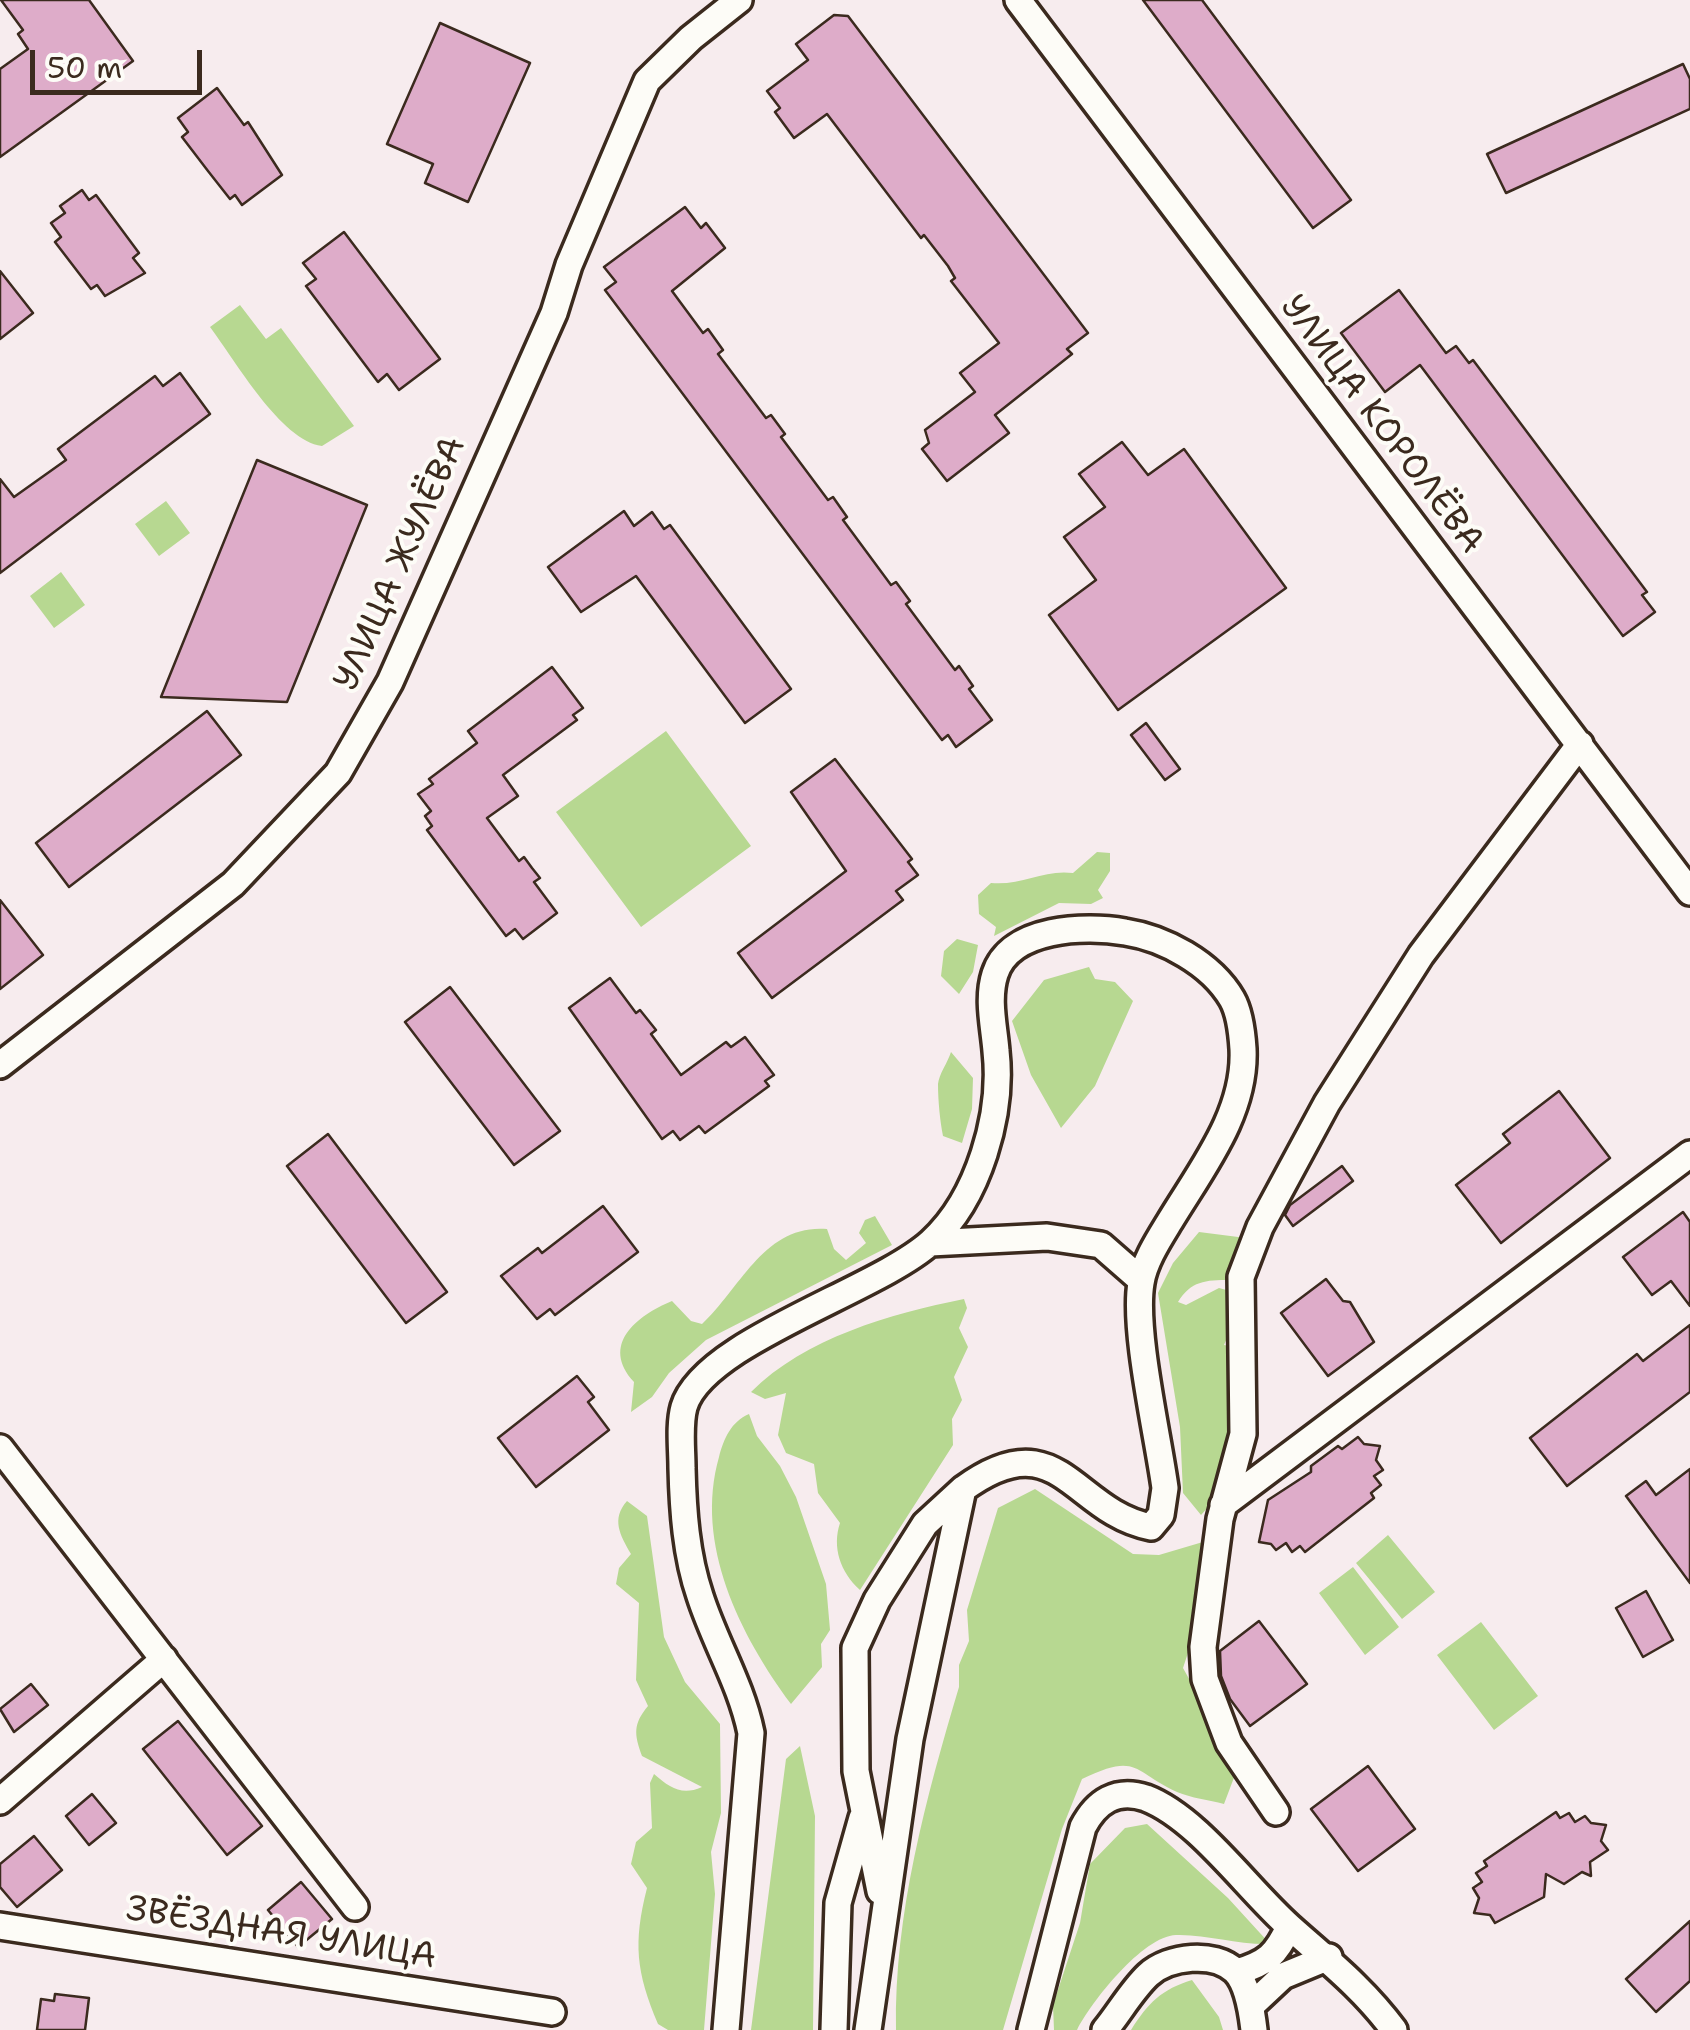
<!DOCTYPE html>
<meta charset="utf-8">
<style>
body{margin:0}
#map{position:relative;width:1690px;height:2030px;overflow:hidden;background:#f7ecee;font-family:"Shantell Sans",sans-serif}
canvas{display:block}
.scale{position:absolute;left:30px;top:50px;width:172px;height:45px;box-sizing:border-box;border:5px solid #3b2a1e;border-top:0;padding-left:12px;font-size:30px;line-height:35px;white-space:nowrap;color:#3b2a1e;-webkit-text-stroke:8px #fdfcf7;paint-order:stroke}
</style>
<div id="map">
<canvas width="1690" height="2030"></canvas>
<div class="scale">50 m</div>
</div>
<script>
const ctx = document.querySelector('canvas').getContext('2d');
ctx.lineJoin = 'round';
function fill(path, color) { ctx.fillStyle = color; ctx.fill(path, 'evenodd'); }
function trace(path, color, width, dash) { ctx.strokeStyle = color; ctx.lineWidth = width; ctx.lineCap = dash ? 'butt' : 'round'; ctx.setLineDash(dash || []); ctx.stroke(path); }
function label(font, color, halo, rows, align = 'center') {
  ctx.font = font + ' "Shantell Sans",sans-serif'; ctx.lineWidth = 8; ctx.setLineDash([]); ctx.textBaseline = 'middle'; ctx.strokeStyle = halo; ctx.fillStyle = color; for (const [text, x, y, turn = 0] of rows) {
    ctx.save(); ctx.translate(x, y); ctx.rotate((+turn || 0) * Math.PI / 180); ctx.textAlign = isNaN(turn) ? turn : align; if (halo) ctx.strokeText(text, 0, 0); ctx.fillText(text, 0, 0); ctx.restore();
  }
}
fill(new Path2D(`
 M240,305L266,339L281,328L354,426L322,446C281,441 235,360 210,327Z
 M166,501L190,533L159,556L135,524Z
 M61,572L85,605L54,628L30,596Z
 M666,731L751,846L641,927L556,812Z
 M1097,852L1110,853V871L1098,890L1103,898L1091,904L1059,903L994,936L996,927L979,914L978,895L991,883C1021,886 1044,869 1073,873Z
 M957,939L978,945L973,972L959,994L941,976L944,951Z
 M1089,967L1095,979L1115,982L1133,1001L1095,1086L1061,1128L1031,1075L1012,1021L1044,980Z
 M951,1052L973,1078L972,1109L962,1143L943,1136C940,1121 938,1100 938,1084C939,1074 948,1062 951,1052Z
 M875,1216L892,1245L706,1340L669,1373L652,1397L631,1412L634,1382C600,1345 636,1316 672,1301L691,1321L702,1324C741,1288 764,1224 827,1229L834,1249L846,1260L866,1243L859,1233L865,1220Z
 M1199,1232L1246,1238L1230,1280C1205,1280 1191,1281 1178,1302L1186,1305L1219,1288L1230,1291L1231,1329L1224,1345L1239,1348L1245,1376L1229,1389L1237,1411L1230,1483L1201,1515L1183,1493L1180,1427L1158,1293L1173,1263Z
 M964,1299L967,1308L959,1328L968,1347L954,1377L962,1400L952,1419L953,1445L860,1590C840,1572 832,1547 840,1523L818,1493L814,1464L786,1453L778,1435L786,1393L765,1399L751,1392C805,1338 890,1314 964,1299Z
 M749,1414L757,1436L780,1466L796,1497L826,1584L830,1630L821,1644L822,1667L791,1704C740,1635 694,1544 719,1457C724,1438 731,1422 749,1414Z
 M1035,1489L1133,1554L1159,1555L1213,1539L1201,1613L1183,1668L1238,1767L1224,1804C1209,1800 1191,1798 1177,1792C1132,1771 1138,1752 1082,1779L1062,1829L1003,2030H896C894,1914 926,1798 959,1687V1665L969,1641L967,1610L998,1508Z
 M627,1501L647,1516L664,1637L685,1682L720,1724L721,1813L711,1852L715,1894L704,2030H668L658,2024C636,1972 633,1943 647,1888L631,1864L636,1842L652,1828L650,1783L654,1774C670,1788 682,1796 702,1787L642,1756C634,1734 633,1724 648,1706L636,1680L639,1603L616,1584L619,1568L631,1554C620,1535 611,1519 627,1501Z
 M1388,1535L1435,1592L1402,1619L1356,1563Z
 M1353,1567L1399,1627L1365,1655L1319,1593Z
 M1481,1622L1538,1696L1494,1730L1437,1655Z
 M800,1746L815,1816L813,2030H751L786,1759Z
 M1147,1824L1228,1898L1270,1944C1238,1945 1206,1934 1176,1935C1143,1936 1091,2002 1077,2030H1054L1053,2005L1080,1923L1090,1864L1125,1828Z
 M1192,1980L1219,2017L1223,2030H1131C1148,2003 1162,1989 1192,1980Z`), '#b7d891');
const building = new Path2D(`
 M1,0H89L133,61L0,157V69L28,49L18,34L23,30Z
 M1143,0H1202L1351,200L1313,228Z
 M834,15L848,16L1088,333L1067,349L1072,354L995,415L1009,433L947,481L922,449L929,443L925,430L975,392L960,373L999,343L951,281L955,278L948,266L924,235L921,238L827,114L794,138L775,112L780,108L767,91L808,60L796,44Z
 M440,23L530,63L468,202L425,183L433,164L387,144Z
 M1683,64L1690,79V109L1506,193L1487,154Z
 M217,88L244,125L248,122L282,175L242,205L235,195L230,199L208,171L182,137L188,132L178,118Z
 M82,190L89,200L96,195L139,253L133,258L145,273L105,296L97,285L91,289L55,242L61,237L51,223L65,213L60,206Z
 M685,207L701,228L706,223L725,248L672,291L703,333L708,329L723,350L718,354L766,418L771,415L785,434L781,437L828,500L833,497L847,517L843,520L891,585L896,582L910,601L906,604L955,670L959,666L973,686L969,689L992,720L956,747L948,735L942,740L605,290L616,282L604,267Z
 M344,232L440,359L399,390L387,374L378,382L306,286L316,279L303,263Z
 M0,271L33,313L0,339Z
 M1399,290L1446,353L1456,346L1469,363L1473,360L1647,592L1642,595L1655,612L1623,636L1420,365L1385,392L1341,333Z
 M180,373L210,414L0,573V479L14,497L66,460L58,449L155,376L163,386Z
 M1122,442L1148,475L1184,449L1286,588L1118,710L1049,615L1096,580L1064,537L1105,507L1079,474Z
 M257,460L367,505L287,702L161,697Z
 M624,511L634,526L652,512L664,529L670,525L791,689L745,723L636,576L581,612L548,567Z
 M552,667L583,708L573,715L577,720L503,775L518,796L487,818L519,861L524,857L532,868L540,878L534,882L557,913L523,939L515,929L506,936L427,830L432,826L425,816L431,811L418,794L433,784L429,779L477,743L468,731Z
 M207,711L241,755L69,887L36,843Z
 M1146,723L1180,769L1165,780L1131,735Z
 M835,759L912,859L908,862L918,875L896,891L903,900L772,998L738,953L846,871L791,792Z
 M0,900L43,955L0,989Z
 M610,978L636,1013L640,1010L656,1030L651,1034L681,1075L726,1042L731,1047L745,1037L774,1075L765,1081L769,1086L705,1133L699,1126L680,1140L673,1131L662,1139L569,1008Z
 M450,987L560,1131L514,1165L405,1022Z
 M1559,1091L1610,1158L1501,1243L1456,1185L1510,1143L1503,1134Z
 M328,1134L447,1292L406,1323L287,1166Z
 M1342,1166L1353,1181L1293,1226L1285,1215L1290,1205Z
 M603,1206L638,1252L555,1315L550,1309L537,1319L501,1276L538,1248L542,1253Z
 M1683,1212L1690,1222V1306L1671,1281L1652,1295L1623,1257Z
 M1326,1279L1343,1301L1350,1302L1374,1342L1328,1376L1281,1313Z
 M1690,1325V1392L1567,1486L1530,1438L1637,1354L1643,1361Z
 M577,1376L594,1397L588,1402L609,1430L536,1487L498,1438Z
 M1358,1437L1364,1444L1380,1446L1376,1460L1383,1470L1374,1476L1381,1485L1371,1493L1374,1498L1305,1552L1300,1546L1292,1552L1286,1543L1276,1550L1271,1544L1259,1542L1268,1500L1311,1472V1466L1338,1446L1342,1449Z
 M1690,1469V1583L1626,1496L1646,1481L1656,1495Z
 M1646,1591L1673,1640L1643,1657L1616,1608Z
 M1259,1621L1307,1684L1250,1726L1230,1699L1221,1676L1220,1651Z
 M31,1684L48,1705L14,1732L0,1709Z
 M178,1721L262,1826L227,1855L143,1749Z
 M1368,1766L1415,1829L1358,1871L1311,1809Z
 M92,1794L116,1823L89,1845L66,1816Z
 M1556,1812L1560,1818L1569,1813L1575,1822L1585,1816L1591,1823L1606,1825L1601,1841L1608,1850L1590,1862L1591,1876L1582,1872L1564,1884L1546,1874L1544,1897L1495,1923L1490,1915L1474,1913L1479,1898L1473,1888L1482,1882L1476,1873L1487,1866L1484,1861Z
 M34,1836L62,1870L17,1907L0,1887V1864Z
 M301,1882L332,1919L298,1947L268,1910Z
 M1690,1921V1981L1656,2012L1626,1979Z
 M55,1994L89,1998L85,2030H37L41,1999L54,2001Z`);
fill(building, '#deacc9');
trace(building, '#3b2a1e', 2.5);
const minor = new Path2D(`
 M1018,0L1690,892
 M0,1065L233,884L338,773L390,682L554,313L569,265L647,81L691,38L739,0
 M930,1243L1047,1237L1101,1245L1141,1280
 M0,1448L355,1907
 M1223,1505L1690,1154
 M0,1801L164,1659
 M1276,1812L1229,1743L1205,1679L1203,1647L1220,1519L1243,1434L1241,1277L1260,1227L1327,1103L1421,955L1580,744
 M880,1891L856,1771L855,1648L877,1600L925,1524L963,1489
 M0,1926L552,2012
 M1237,1972C1267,1963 1276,1955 1289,1927
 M1251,2006L1283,1976L1329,1957
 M726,2030L751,1733C741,1684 715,1643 700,1596C686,1555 683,1510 682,1468C682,1449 679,1425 684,1407C703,1342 877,1291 931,1242C979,1198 1003,1114 996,1051C994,1026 987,999 995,974C1010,927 1086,925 1125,932C1164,938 1211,963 1232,999C1240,1013 1242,1033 1243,1049C1246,1113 1202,1168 1170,1221C1159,1239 1144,1262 1141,1283C1133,1330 1158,1436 1165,1488L1161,1515L1151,1527C1072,1512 1059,1419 963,1489L910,1739L868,2030
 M834,2030L838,1903L862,1818
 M1031,2030L1083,1827C1096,1802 1116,1788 1146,1798C1198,1818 1247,1889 1290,1927C1327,1960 1364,1989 1394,2030
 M1105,2030C1119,2013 1132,1990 1148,1975C1169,1956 1214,1951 1235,1971C1248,1984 1252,2013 1254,2030`);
trace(minor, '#3b2a1e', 32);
trace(minor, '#fdfcf7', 25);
label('35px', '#3b2a1e', '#fdfcf7', [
 ["УЛИЦА КОРОЛЁВА",1381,425,53],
 ["УЛИЦА ЖУЛЁВА",401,564,-66],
 ["ЗВЁЗДНАЯ УЛИЦА",281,1934,9]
]);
</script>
